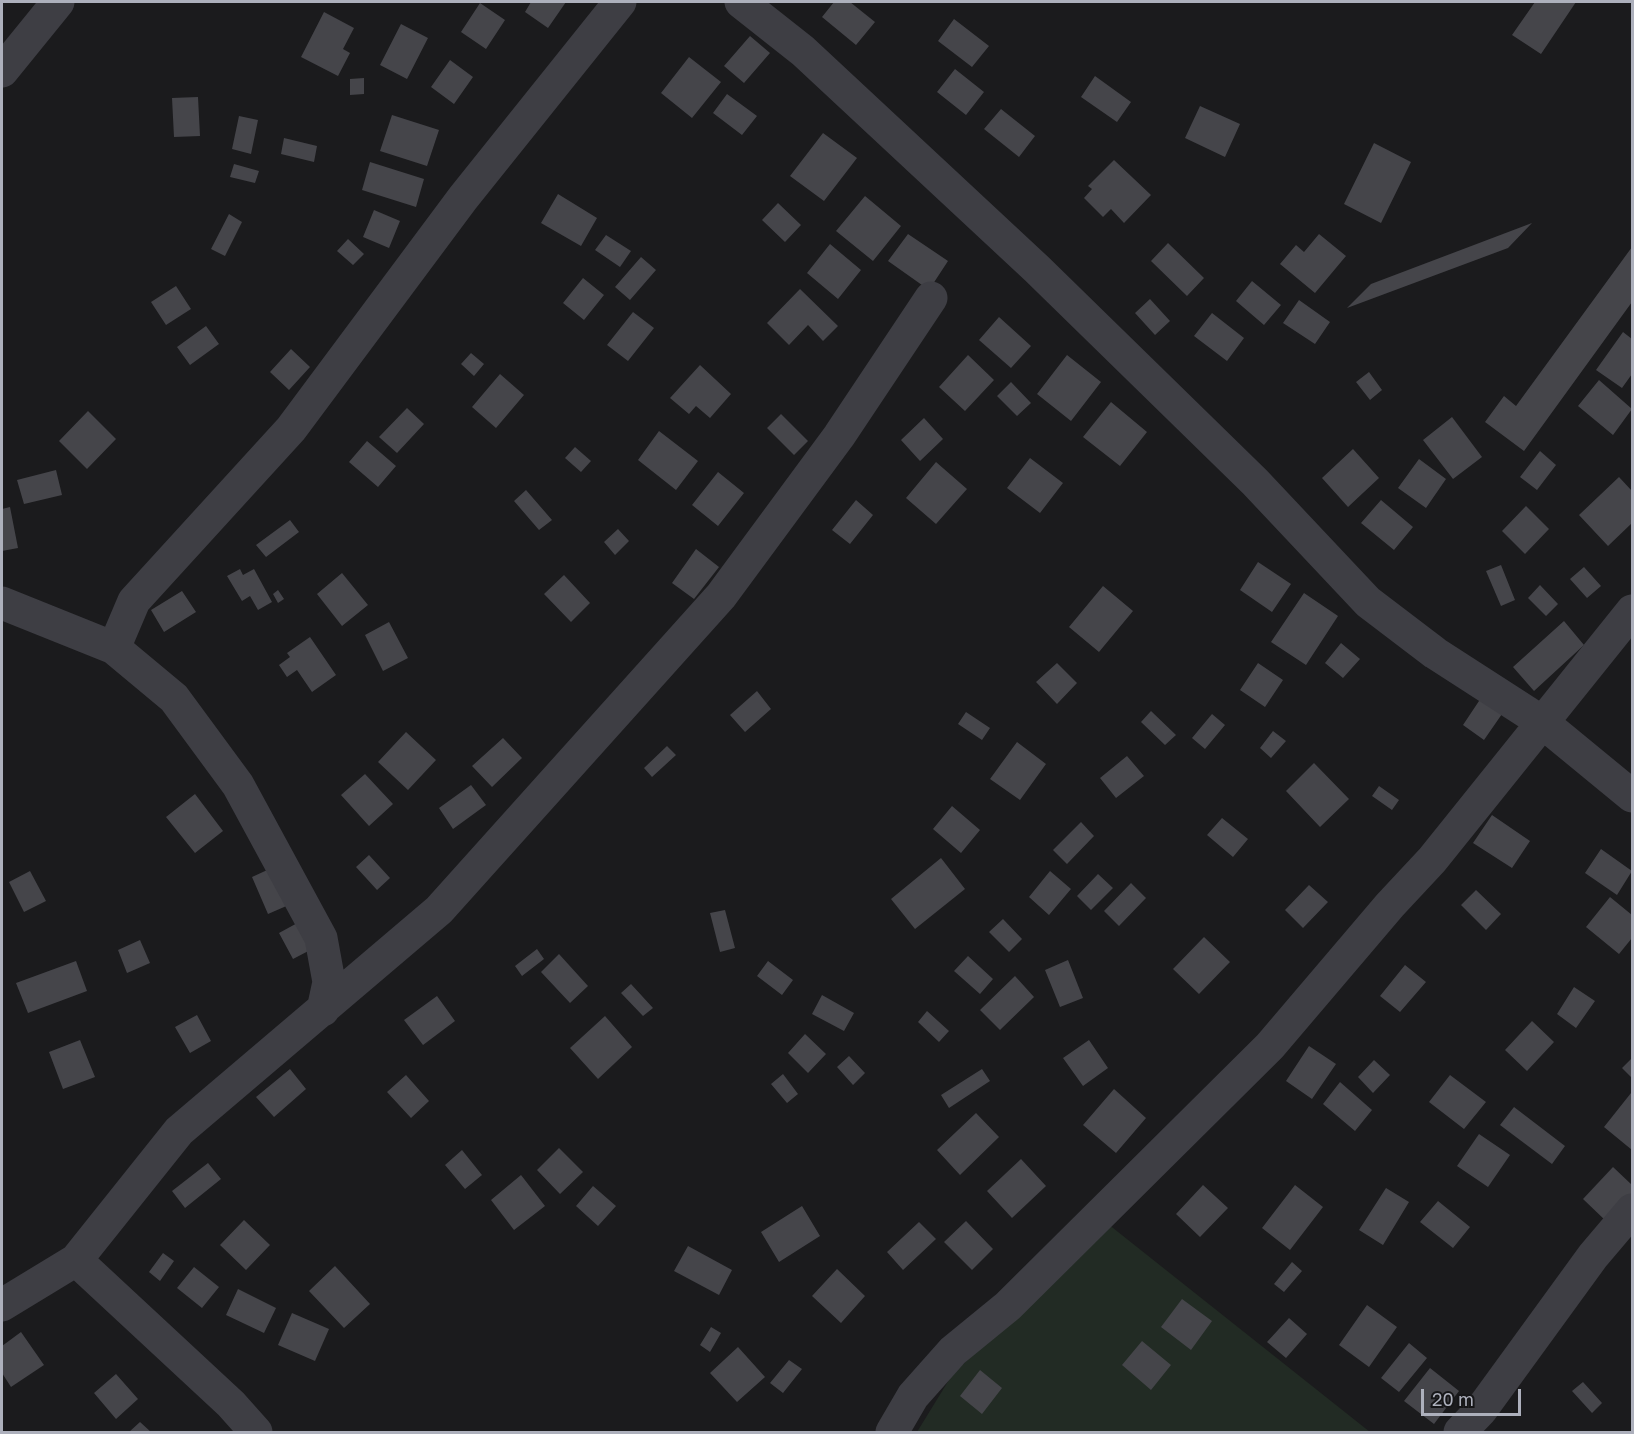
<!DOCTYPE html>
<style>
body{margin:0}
#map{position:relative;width:1634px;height:1434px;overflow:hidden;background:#1b1b1d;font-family:"Golos Text",sans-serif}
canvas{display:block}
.frame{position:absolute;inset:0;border:3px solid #adb0bc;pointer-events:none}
.scale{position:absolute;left:1421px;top:1389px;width:100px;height:27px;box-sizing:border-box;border:3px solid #adb0bc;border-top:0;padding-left:8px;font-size:18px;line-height:21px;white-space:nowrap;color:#adb0bc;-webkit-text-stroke:4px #161618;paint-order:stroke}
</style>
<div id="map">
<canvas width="1634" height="1434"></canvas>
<div class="frame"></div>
<div class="scale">20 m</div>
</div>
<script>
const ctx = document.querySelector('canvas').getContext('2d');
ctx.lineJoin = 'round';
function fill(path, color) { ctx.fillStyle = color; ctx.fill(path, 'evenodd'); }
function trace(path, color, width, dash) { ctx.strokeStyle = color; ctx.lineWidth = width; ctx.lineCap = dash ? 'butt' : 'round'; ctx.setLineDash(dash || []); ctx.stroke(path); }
fill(new Path2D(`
 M1108,1224L1370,1432H917L952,1375Z`), '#222b24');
fill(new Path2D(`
 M531,2H566L548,28L525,12Z
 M834,2H850L875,22L856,45L822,17Z
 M1535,2H1576L1541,54L1512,35Z
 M480,3L505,20L486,49L461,32Z
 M324,12L354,28L343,49L350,53L338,76L301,57Z
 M954,19L989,46L972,67L938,41Z
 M401,24L428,38L407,79L380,65Z
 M750,36L770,53L744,83L724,66Z
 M689,57L721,82L692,118L661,93Z
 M450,60L473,77L454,104L431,87Z
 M955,69L984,92L966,115L937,92Z
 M1095,76L1131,102L1117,122L1081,97Z
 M364,78V94L350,95V79Z
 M727,94L757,116L742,135L713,113Z
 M198,97L200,136L174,137L172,98Z
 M1200,106L1240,124L1225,157L1185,138Z
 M1001,109L1035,136L1019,157L984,129Z
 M392,115L439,130L427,166L380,151Z
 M239,116L258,120L251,154L232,149Z
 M823,133L857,158L824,201L790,176Z
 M284,138L317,146L314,162L281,154Z
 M1374,143L1411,162L1381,223L1344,204Z
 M1114,160L1151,195L1124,223L1111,209L1103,217L1084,198L1092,189L1088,186Z
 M370,162L424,179L416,207L362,190Z
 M234,164L259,171L255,183L230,177Z
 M558,194L597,218L581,246L541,223Z
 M865,196L901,226L873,261L836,231Z
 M778,203L801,225L785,242L762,220Z
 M374,210L400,221L389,248L363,237Z
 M229,214L242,222L225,256L211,249Z
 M1532,223L1508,248L1347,308L1371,284Z
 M908,234L948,261L929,290L888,261Z
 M1319,234L1346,256L1315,293L1280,264L1296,245L1304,252Z
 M606,235L631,251L620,267L595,250Z
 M348,239L364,254L353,265L337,251Z
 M1168,243L1204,278L1187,296L1151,261Z
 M830,244L861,270L838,299L807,273Z
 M1632,247V302L1524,451L1485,422L1504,396L1516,406Z
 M641,257L656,270L630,300L615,287Z
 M583,278L604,295L584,320L563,303Z
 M1252,281L1281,305L1264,325L1236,301Z
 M176,286L191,309L166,325L151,302Z
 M800,289L838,326L823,341L808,325L789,345L767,323Z
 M1150,299L1170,321L1155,335L1135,313Z
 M1299,300L1330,322L1315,344L1283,323Z
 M633,312L654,328L628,361L607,345Z
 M1212,313L1244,338L1227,361L1194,336Z
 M999,317L1031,346L1011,368L979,340Z
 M206,326L219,344L190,365L177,347Z
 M1623,332L1632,339V374L1622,388L1596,370Z
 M291,349L310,367L289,390L270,372Z
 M471,353L484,364L474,376L461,364Z
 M968,355L994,380L965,411L939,387Z
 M1067,355L1101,382L1071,421L1037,394Z
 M700,365L731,394L710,418L696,406L689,414L670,398Z
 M1369,372L1382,390L1370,400L1356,382Z
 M500,374L524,395L496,428L472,407Z
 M1599,380L1632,409L1613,435L1578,406Z
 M1011,382L1031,403L1017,416L997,396Z
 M1111,402L1147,432L1120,466L1083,437Z
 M407,408L424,424L397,453L379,437Z
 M88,411L116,439L87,469L59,441Z
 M781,414L808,441L794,455L767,428Z
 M1452,417L1482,457L1453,479L1423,440Z
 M924,418L943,439L920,461L901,440Z
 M659,431L698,461L676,490L638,460Z
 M367,441L396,466L378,487L349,462Z
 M575,447L591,461L581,472L565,458Z
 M1353,449L1379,478L1348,507L1322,478Z
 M1540,451L1556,465L1537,490L1520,477Z
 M1030,458L1063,483L1040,513L1007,488Z
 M1419,459L1446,479L1426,508L1398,488Z
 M936,462L967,489L936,524L906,498Z
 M56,470L62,495L24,504L17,480Z
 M718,472L744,493L718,526L692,505Z
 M1619,477L1632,491V523L1608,546L1579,515Z
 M526,490L552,520L539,530L514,501Z
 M856,500L873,515L850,544L832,530Z
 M1381,500L1413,527L1394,550L1361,523Z
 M1526,506L1549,529L1525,554L1502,531Z
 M10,507L18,548L2,551V509Z
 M290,520L299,532L266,557L256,545Z
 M618,529L629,541L615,555L604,542Z
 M696,549L719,567L694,599L672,583Z
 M1258,562L1291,584L1272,612L1240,590Z
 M1501,565L1515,600L1501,606L1486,571Z
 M1584,567L1601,586L1587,598L1570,579Z
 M240,569L243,575L254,569L272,602L258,610L250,596L242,601L227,576Z
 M342,573L368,605L342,626L317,594Z
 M564,575L590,603L571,622L544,594Z
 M1540,585L1558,604L1546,616L1528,598Z
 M1103,586L1133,611L1099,652L1069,627Z
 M278,590L284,599L278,603L273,594Z
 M182,591L196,612L164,632L151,610Z
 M1304,593L1338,616L1306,665L1271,642Z
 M1564,621L1584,645L1534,691L1513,667Z
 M389,622L408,658L383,671L365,635Z
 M310,637L336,675L312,692L297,670L287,677L279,665L290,657L287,653Z
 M1341,643L1360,659L1343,678L1325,663Z
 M1057,663L1077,683L1057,704L1036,682Z
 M1258,663L1283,680L1265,707L1240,690Z
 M757,691L771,709L745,732L730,715Z
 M1481,698L1502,714L1484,740L1463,725Z
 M1151,711L1176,735L1165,745L1141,722Z
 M966,712L990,728L982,740L958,724Z
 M1212,714L1225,725L1205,749L1192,738Z
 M1273,731L1286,741L1271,758L1260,748Z
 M406,732L436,760L408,790L378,762Z
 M503,738L522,758L492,787L472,766Z
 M1017,742L1046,764L1020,800L990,779Z
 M667,746L676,755L652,777L644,768Z
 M1127,756L1144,776L1116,798L1100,778Z
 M1314,763L1349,799L1320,827L1286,791Z
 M365,774L393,804L369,826L341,795Z
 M471,785L486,805L453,829L439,808Z
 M1379,786L1399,800L1392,810L1372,796Z
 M195,794L223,831L195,853L166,817Z
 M952,806L980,830L961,853L933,829Z
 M1492,815L1530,841L1512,868L1473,843Z
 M1222,818L1248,839L1233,857L1207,835Z
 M1081,822L1094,836L1067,864L1053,850Z
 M1601,849L1632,871L1617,895L1585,873Z
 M369,855L390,878L377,890L356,867Z
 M941,858L965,889L915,929L891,899Z
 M276,866L291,904L268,914L252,877Z
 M30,871L46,901L24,912L9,882Z
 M1050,871L1071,889L1049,915L1029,897Z
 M1098,874L1113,888L1091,910L1077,896Z
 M1131,883L1146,898L1119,926L1104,911Z
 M1309,885L1328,902L1303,928L1285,910Z
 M1476,890L1501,914L1486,930L1461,905Z
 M1610,897L1632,915V938L1619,954L1586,927Z
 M725,910L735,948L720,952L710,913Z
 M1003,919L1022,939L1009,952L989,932Z
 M301,921L316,947L293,959L279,933Z
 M1204,937L1230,962L1199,994L1173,969Z
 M140,940L150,963L127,973L118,950Z
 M537,949L544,959L522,976L515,966Z
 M559,954L588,986L570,1003L541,972Z
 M968,956L993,979L980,994L954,971Z
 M1068,960L1083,998L1060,1007L1045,970Z
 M76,961L87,991L28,1013L16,983Z
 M768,961L793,980L782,995L757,976Z
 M1405,965L1426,982L1400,1012L1380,996Z
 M1015,976L1034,997L1000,1030L980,1010Z
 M631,984L653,1008L643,1016L621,993Z
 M1574,987L1595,1001L1576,1028L1557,1014Z
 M822,995L854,1013L844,1031L812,1014Z
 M437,996L455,1021L423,1045L404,1020Z
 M927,1011L949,1031L939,1042L918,1022Z
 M197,1015L211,1041L190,1053L175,1027Z
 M605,1016L632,1047L598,1079L570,1048Z
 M1532,1021L1554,1042L1527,1071L1505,1050Z
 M805,1034L826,1054L808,1073L788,1053Z
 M80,1040L95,1077L63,1089L49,1052Z
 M1089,1040L1108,1068L1083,1086L1063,1058Z
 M1309,1046L1336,1064L1312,1099L1286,1081Z
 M849,1056L865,1073L853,1085L837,1067Z
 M1632,1058V1078L1622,1068Z
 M1374,1060L1390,1075L1373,1093L1358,1077Z
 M290,1069L306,1089L274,1117L256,1097Z
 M982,1069L990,1081L949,1108L941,1095Z
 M783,1074L798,1094L787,1103L771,1084Z
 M406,1075L429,1101L411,1118L387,1092Z
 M1450,1075L1486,1102L1464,1129L1429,1102Z
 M1340,1082L1372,1110L1355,1131L1323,1104Z
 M1114,1089L1146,1118L1116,1153L1083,1125Z
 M1631,1093L1632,1094V1150L1604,1127Z
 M1514,1107L1565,1146L1552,1164L1500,1125Z
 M976,1113L999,1137L960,1175L937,1150Z
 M1479,1134L1510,1155L1488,1187L1457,1166Z
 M559,1148L583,1172L560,1194L537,1170Z
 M462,1150L482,1175L465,1189L445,1165Z
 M1021,1159L1046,1186L1012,1218L987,1191Z
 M208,1163L221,1179L185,1208L172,1191Z
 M1613,1167L1632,1185V1195L1607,1222L1583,1199Z
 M521,1175L545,1206L514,1230L491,1200Z
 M1203,1185L1228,1208L1200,1237L1176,1214Z
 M1295,1185L1323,1207L1290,1250L1262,1228Z
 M593,1186L616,1206L598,1226L576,1206Z
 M1386,1188L1409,1202L1383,1245L1359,1230Z
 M1438,1201L1470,1227L1453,1248L1420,1222Z
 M802,1206L820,1236L779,1262L761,1232Z
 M244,1220L270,1245L246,1270L220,1245Z
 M966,1221L993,1249L972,1270L944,1242Z
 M919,1222L936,1239L903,1270L887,1252Z
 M688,1246L732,1270L719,1295L674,1271Z
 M163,1253L174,1261L160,1281L149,1272Z
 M1292,1262L1302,1271L1284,1292L1274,1284Z
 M335,1266L370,1304L344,1328L309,1291Z
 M194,1267L219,1287L202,1308L177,1288Z
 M837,1269L865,1296L841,1323L812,1296Z
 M238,1289L276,1308L264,1333L226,1315Z
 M1182,1299L1212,1321L1191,1350L1161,1327Z
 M1367,1305L1397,1327L1369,1367L1339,1345Z
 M292,1313L329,1329L315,1361L278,1345Z
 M1289,1318L1307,1334L1286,1358L1267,1342Z
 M711,1327L721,1333L710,1352L700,1345Z
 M21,1332L44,1365L11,1387L2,1373V1346Z
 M1142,1341L1171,1365L1151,1390L1122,1365Z
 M1409,1343L1427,1358L1399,1392L1381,1378Z
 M738,1347L765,1377L737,1402L710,1373Z
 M789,1360L802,1369L783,1393L770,1383Z
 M1430,1368L1459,1391L1434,1424L1404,1401Z
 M980,1370L1002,1388L982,1414L960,1396Z
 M116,1374L138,1399L116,1419L94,1393Z
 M1583,1382L1602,1403L1592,1413L1572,1391Z
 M140,1422L151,1432H129Z`), '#45454a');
trace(new Path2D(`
 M741,2L803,51L1037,269L1255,482L1368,602L1435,653L1542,722L1632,796
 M2,71L58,2
 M2,603L114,648L174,698L238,785L321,938L329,982L323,1010
 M114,648L134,601L291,429L463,198L620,2
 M76,1260L231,1404L256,1432
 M2,1305L76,1260L179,1131L439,910L721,596L839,436L931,298
 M892,1432L913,1396L953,1351L1008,1306L1270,1046L1390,905L1432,860L1632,611
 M1460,1432L1481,1410L1593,1256L1632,1210`), '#3e3e44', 33);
</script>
